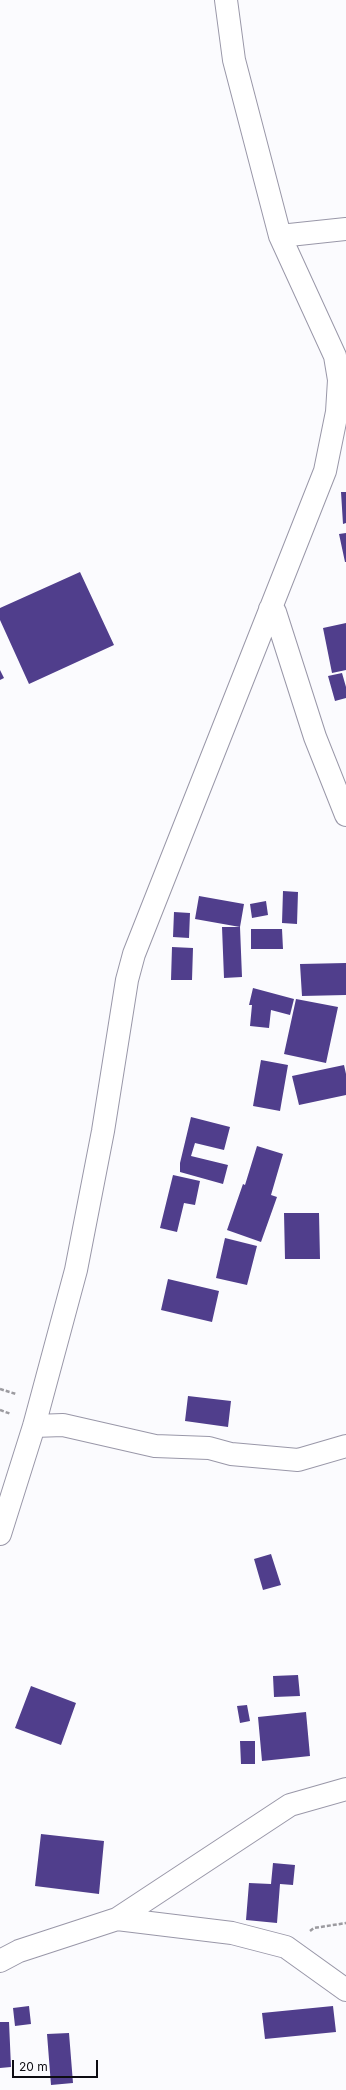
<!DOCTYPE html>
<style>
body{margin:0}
#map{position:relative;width:346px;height:2090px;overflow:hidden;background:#fbfbfe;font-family:Inter,sans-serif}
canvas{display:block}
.scale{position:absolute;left:12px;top:2060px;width:86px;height:18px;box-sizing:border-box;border:2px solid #0d0c12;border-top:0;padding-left:5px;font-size:12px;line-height:14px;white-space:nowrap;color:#0d0c12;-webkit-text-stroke:3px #fbfbfe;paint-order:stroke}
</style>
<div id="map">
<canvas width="346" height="2090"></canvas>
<div class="scale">20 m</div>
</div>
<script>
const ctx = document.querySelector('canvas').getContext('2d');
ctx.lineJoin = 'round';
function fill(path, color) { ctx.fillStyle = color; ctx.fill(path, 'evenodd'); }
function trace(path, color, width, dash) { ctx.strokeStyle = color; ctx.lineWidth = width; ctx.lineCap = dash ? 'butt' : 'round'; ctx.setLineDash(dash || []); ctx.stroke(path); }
fill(new Path2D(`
 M341,492H346V523L343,524Z
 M346,533V562H345L339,534Z
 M80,572L114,645L29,684L0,620V608Z
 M346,623V670L332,673L323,628Z
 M0,670L4,678L0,680Z
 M342,673L346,687V698L335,701L328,676Z
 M283,891L298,892L297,924L282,923Z
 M199,896L244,904L240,927L195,919Z
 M266,901L268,915L252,918L250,904Z
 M174,912L190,913L189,938L173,937Z
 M222,927H240L242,977L224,978Z
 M251,929H282L283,949H251Z
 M172,947L193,948L192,980H171Z
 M346,963V995L302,996L300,964Z
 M253,988L294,999L290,1015L271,1010L269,1028L250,1026L252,1005H249Z
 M296,999L338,1007L326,1063L284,1054Z
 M261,1060L288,1065L280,1111L253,1106Z
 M344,1065L346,1074V1095L299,1105L292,1076Z
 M191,1117L230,1127L224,1150L195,1143L191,1156L228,1165L223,1184L180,1172V1163Z
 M257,1146L283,1154L271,1195L277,1197L261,1242L227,1230L243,1184L245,1185Z
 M173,1175L200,1181L195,1205L184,1203L177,1232L160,1228Z
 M284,1213H319L320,1259H285Z
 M225,1238L257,1246L247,1285L216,1278Z
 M168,1279L219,1291L212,1322L161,1310Z
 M188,1396L231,1401L228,1427L185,1421Z
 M271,1554L281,1585L263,1590L254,1559Z
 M298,1675L300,1696L274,1697L273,1676Z
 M31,1686L76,1703L61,1745L15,1728Z
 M247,1705L250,1721L240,1723L237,1706Z
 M306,1712L310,1756L262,1761L258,1717Z
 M240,1741H255V1764H241Z
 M41,1834L104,1841L99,1894L35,1886Z
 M273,1863L295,1865L293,1885L280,1884L277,1923L246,1920L249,1883L271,1884Z
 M29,2006L31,2024L15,2026L13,2008Z
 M333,2006L336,2032L265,2039L262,2013Z
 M0,2022H9L11,2067L0,2068Z
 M69,2033L73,2083L51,2085L47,2034Z`), '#503e8c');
const minor = new Path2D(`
 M280,236L346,229
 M270,609L275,612L315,737L346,815
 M34,1426L63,1425L155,1446L209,1448L231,1454L298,1460L346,1446
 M0,1534L34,1426L76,1270L103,1131L127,980L134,954L325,471L337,412L339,380L335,356L280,236L234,60L226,0
 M117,1919L232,1933L286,1947L346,1990
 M0,1961L19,1951L117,1919L290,1805L346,1789`);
trace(minor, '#9997a8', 24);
trace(new Path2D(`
 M0,1389L16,1394
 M0,1410L11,1414
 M310,1931L314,1928L346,1923`), '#9c9ba0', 2.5, [4, 2]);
trace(minor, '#fff', 22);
</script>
